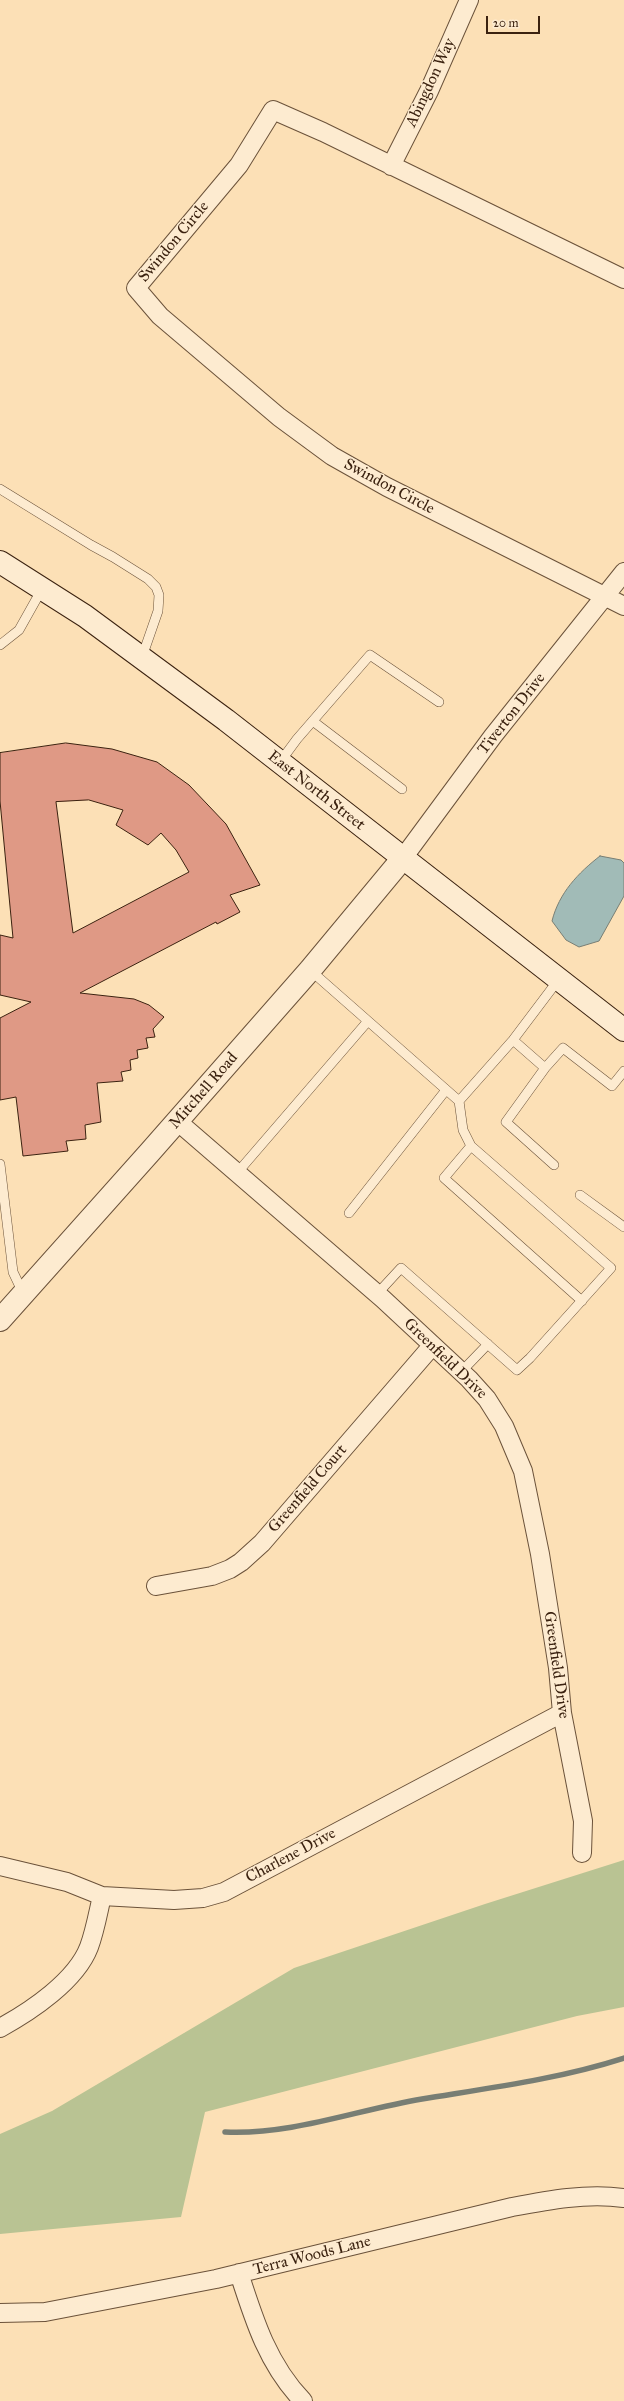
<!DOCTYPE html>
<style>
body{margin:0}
#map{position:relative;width:624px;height:2401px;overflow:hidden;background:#fce0b6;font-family:"IM FELL Great Primer",serif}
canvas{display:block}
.scale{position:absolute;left:486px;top:16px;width:54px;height:18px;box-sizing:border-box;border:2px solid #3b2210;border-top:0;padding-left:5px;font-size:12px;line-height:14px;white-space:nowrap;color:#3b2210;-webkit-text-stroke:3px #fdebd0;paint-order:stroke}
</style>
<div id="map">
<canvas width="624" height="2401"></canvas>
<div class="scale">20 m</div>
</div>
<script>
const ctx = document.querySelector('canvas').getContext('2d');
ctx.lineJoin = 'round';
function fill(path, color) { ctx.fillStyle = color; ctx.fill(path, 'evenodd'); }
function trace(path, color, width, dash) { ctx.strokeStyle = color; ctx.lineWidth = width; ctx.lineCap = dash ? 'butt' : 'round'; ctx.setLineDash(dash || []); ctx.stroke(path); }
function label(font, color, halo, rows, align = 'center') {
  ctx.font = font + ' "IM FELL Great Primer",serif'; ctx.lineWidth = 3; ctx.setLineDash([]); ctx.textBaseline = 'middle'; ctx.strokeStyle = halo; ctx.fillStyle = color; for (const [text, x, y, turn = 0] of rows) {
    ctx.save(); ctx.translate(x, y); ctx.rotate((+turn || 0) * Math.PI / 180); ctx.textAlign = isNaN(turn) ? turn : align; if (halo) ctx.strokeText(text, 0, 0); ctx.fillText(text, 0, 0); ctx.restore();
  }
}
fill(new Path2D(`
 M624,1860V2007L577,2016L205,2112L181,2217L0,2234V2134L52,2111L294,1968L485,1904Z`), '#b9c393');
const water = new Path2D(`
 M600,856L621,860L624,863V896L599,941L579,947L566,940L552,921C559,893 578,873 600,856Z`);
fill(water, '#a1bbb7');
trace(water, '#787e74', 1);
trace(new Path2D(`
 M225,2132C293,2135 356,2110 422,2099C489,2088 559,2079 624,2058`), '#787e74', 5.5);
const building = new Path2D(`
 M66,743L112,749L157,762L189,785L226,824L260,885L230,895L240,912L217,924L216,922L80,993L134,999L149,1005L164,1017L153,1029L155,1037L146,1038L148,1048L137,1050L138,1058L130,1060L131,1070L121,1072L123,1081L97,1083L101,1122L85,1125L86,1139L66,1141L68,1151L23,1156L16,1097L0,1100V1018L31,1002L0,995V935L13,938L0,801V753ZM89,800L123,810L116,825L148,845L161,833L176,850L189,872L73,933L56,802Z`);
fill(building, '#df9985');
trace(building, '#3b2210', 1);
const service = new Path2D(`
 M0,489L91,545L113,557L148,579L156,587L159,595L158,611L142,657
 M0,645L19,630L42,589
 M314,722L402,789
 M280,762L297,739L370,655L439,702
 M310,970L459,1101L513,1040L559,979
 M513,1040L545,1068L563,1048L612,1086L624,1071
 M545,1068L506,1122L554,1165
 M471,1146L444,1178L582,1301
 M0,1164L13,1272L23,1293
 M237,1173L368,1021
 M580,1195L624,1227
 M349,1213L446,1090
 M377,1294L401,1268L517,1370L530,1358L611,1268L471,1146L463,1130L459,1101
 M461,1372L488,1344`);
const minor = new Path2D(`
 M391,166L429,91L469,0
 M624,279L323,132L273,110L239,165L136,288L160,316L279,417L332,456L387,487L624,606
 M403,858L493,736L624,572
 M177,1121L383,1299L469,1379L487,1399L504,1426L523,1471L540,1554L558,1668L562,1713L583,1821L582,1853
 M156,1586L212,1576L230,1569L241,1562L262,1543L432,1346
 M0,1866L67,1882L102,1896L174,1900L203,1898L224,1892L562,1713
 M0,2028C31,2011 76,1981 89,1947C95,1931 98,1913 102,1896
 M239,2273C254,2320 268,2365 303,2401
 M0,2313L45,2312L216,2279L512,2207C549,2200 586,2193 624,2198`);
const tertiary = new Path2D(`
 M0,1320L150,1152L310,970L403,858`);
const secondary = new Path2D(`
 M0,562L85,616L226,720L624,1030`);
trace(service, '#6b523a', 10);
trace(minor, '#6b523a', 20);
trace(tertiary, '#6b523a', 24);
trace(secondary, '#3b2210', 24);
trace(service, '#fdebd0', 9);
trace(minor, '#fdebd0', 18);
trace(tertiary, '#fdebd0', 22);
trace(secondary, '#fdebd0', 22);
label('16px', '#3b2210', '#fdebd0', [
 ["Abingdon Way",431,83,-65],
 ["Swindon Circle",174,242,-50],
 ["Swindon Circle",389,487,28],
 ["Tiverton Drive",512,714,-52],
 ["East North Street",316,791,38],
 ["Mitchell Road",204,1091,-49],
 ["Greenfield Drive",445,1359,44],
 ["Greenfield Court",308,1489,-49],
 ["Greenfield Drive",556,1665,82],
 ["Charlene Drive",291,1856,-28],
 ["Terra Woods Lane",312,2256,-14]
]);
</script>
